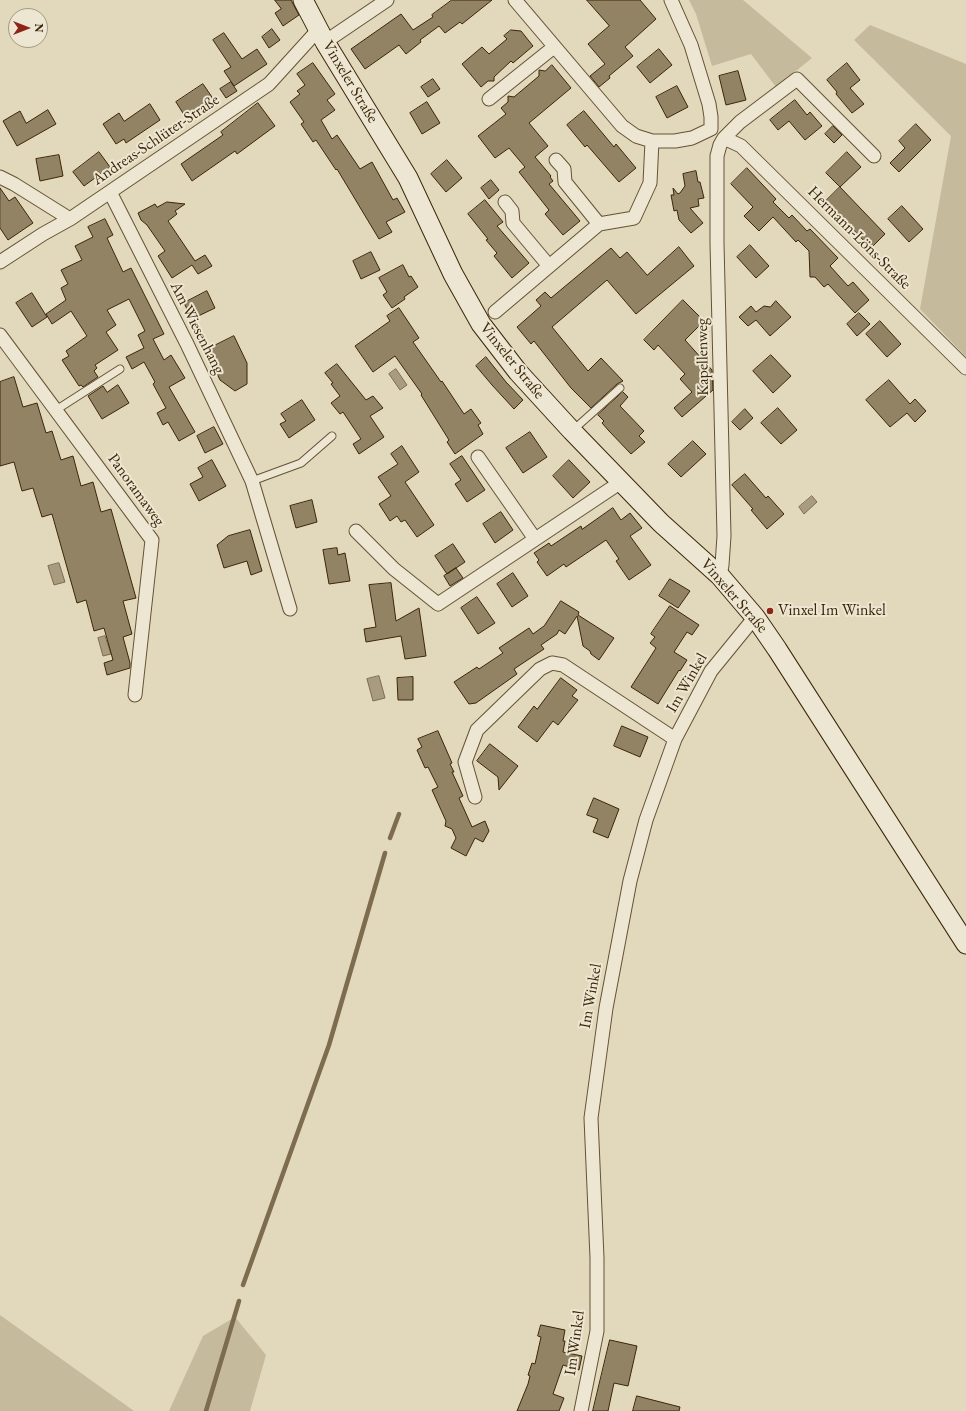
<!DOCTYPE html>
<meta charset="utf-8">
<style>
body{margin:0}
#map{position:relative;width:966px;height:1411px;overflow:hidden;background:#e2d8bb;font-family:"EB Garamond",serif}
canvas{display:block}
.north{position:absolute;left:8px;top:8px;width:40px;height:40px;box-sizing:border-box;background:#ece6d3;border:1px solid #a59981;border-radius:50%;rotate:90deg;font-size:11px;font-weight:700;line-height:16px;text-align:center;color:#3b2607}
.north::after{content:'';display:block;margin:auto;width:14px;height:18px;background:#8f2418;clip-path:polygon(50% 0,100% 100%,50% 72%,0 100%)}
</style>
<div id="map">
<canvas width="966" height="1411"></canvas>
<div class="north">N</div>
</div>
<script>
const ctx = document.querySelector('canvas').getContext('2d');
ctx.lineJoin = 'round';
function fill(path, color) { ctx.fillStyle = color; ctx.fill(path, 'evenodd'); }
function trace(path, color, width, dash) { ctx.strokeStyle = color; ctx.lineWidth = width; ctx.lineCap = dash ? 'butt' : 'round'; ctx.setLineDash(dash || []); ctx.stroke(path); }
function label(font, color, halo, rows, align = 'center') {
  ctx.font = font + ' "EB Garamond",serif'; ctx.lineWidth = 4; ctx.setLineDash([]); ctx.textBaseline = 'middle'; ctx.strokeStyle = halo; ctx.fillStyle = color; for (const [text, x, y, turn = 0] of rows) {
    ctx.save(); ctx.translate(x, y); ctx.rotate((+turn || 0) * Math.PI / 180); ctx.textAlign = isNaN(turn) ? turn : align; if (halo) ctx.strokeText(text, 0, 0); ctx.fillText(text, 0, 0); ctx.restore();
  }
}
fill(new Path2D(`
 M689,0H743L812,58L776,87L751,54L712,66L696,14Z
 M870,25L966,64V357L920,309L951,136L854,40Z
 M0,1315L134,1411H0Z
 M235,1317L266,1355L250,1411H169L203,1336Z`), '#c6ba9c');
const water = new Path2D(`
 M396,369L407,385L400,390L389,374Z
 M812,496L817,502L804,514L799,507Z
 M59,563L65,582L54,585L48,566Z
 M105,636L111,654L103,656L98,638Z
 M379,676L385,698L373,701L367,679Z`);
fill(water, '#a99b7e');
trace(water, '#7d6c4e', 1);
trace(new Path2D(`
 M390,838L399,814
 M243,1285L329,1045L385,853
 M206,1411L239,1301`), '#7d6c4e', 4.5);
const building = new Path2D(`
 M275,0H291L299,15L283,26L275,13L281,9Z
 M452,0H492L462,24L460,22L445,33L439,26L420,40L421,42L406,54L399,45L365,69L351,49L401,14L413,30L433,17L432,15Z
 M587,0H640L656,19L625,47L633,56L609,76L610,78L599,87L590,76L605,64L588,44L609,26Z
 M272,29L280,40L269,48L262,37Z
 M511,30L521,31L533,46L513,63L511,61L494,77V81H488L481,87L462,64L482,47L489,54L507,39L504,36Z
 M224,33L242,59L257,49L267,64L234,86L224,71L231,67L213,40Z
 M659,49L672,65L650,83L637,67Z
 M313,63L335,94L327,100L335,110L321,120L332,139L337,135L360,169L372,162L393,200L397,198L405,212L386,222L392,232L379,239L337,169L336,170L316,140L313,142L301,124L304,122L290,102L300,94L297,91L305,85L297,74Z
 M847,63L860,80L850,88L864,104L852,113L836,94L837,92L827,80Z
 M552,65L571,88L529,123L548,146L535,157L551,176L550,177L553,181L549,184L580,221L563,235L545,214L549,210L519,172L525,167L509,148L495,158L478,136L506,114L501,108L508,102V96L514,97L539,76V70L545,71Z
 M738,71L746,100L726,105L719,76Z
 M433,79L440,89L428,97L421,87Z
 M231,82L237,91L226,98L220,89Z
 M203,84L214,100L186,118L176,102Z
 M677,86L688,107L667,118L656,97Z
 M795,100L807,115L810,112L822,126L805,140L789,121L778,130L770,120Z
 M427,102L440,123L422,134L410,113Z
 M258,103L275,126L237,154L235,151L192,181L181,164L223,135L221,132Z
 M150,104L160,120L126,143L124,139L116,144L103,124L119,113L124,121Z
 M48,110L56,124L17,146L3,121L20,111L26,123Z
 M584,111L614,147L616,144L636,168L619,182L587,145L585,147L567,125Z
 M916,124L931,140L899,172L890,163L905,148L899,141Z
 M833,126L842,135L834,143L825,134Z
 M99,152L110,167L84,186L73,172Z
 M847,152L861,167L840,187L826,173Z
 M59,155L63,176L40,181L36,159Z
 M447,160L462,178L446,192L431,174Z
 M747,168L776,199L773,202L789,218L792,215L807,231L810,229L838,258L830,266L848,286L853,282L869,300L855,313L828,284L824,287L815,277H810L809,251L798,240L796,242L773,217L759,231L744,216L753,207L731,184Z
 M696,171L698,182H700L704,198L698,199L699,206L690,208L703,223L691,233L679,220L677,210L674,211L671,195H674L673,188L678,194L680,193L685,186L683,174Z
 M491,180L499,190L489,199L481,188Z
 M840,187L885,234L871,248L835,211L833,212L825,202Z
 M0,188L9,201L15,197L33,223L8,240L0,228Z
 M485,200L503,222L497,226L529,263L512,278L494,256L497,253L486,240L488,239L468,214Z
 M167,202L185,204L175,211L177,214L168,221L195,261L205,255L212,266L198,274L192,265L172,278L158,256L165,251L147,225L141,220L138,213L155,204L157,207Z
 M902,206L923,229L909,242L888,219Z
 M105,219L113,235L107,238L123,272L131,268L164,334L153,339L164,360L171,355L185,378L169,387L195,432L179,441L168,422L163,425L157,413L166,408L153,384L155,382L144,362L132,369L126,357L144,348L138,335L145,331L129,299L107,310L116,325L106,332L118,350L95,365L97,368L94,371L98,377L83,387L81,385L79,386L62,360L69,356L66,351L87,336L71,311L52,324L46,314L66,300L61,288L68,284L61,270L82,260L75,246L93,237L88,227Z
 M750,245L769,266L756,278L737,257Z
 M679,247L694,266L636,314L607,280L552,327L588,371L601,358L623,381L617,384L591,408L571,388L534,341L531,344L517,327L541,306L536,300L545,292L551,298L611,248L620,258L627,252L647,275Z
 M371,252L380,270L361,279L353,261Z
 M403,265L409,277L411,276L418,287L404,297L405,299L392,308L383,295L387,292L379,278Z
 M207,291L215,308L192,319L184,303Z
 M32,293L47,317L32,327L16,303Z
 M683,300L704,321L685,340L712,370L713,390L682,417L674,408L692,392L680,379L685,374L658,345L654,350L644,340Z
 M776,301L791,317L770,336L756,320L748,326L739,317L751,306L756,312L764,306L770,307Z
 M399,308L419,338L413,342L441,382L442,381L464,414L471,409L481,423L478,425L483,434L455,454L447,442L449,440L421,395L422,394L395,356L373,372L355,346L390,321L387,316Z
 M859,313L870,324L857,336L847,324Z
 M880,321L901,344L887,357L866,334Z
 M234,336L247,363V384L235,391L220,380L206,350Z
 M771,355L791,376L773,393L753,371Z
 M486,357L506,382L523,400L514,409L492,385L476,366Z
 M337,364L366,400L373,396L383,408L370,416L384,437L359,454L353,444L361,439L343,412L340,414L331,403L340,396L331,384L333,383L325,373Z
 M14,377L23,407L37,403L46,433L52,431L61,460L73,456L81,486L93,482L101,512L111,509L136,598L123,601L132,634L123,637L130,663V668L107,675L104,663L113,660L104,628L94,631L86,600L77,603L52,514L42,517L33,488L22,491L14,462L0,466V382Z
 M889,380L910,404L915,399L926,411L915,422L907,413L890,427L866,400Z
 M118,385L129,403L102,419L88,396L103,386L107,392Z
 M623,392L628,397L620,406L644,431L639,436L645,442L631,454L609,431L602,423L604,421L598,415Z
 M302,400L315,420L289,438L280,424L286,421L281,414Z
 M778,408L797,430L781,444L761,423Z
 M745,409L753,418L740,430L732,422Z
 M214,427L223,444L205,453L197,436Z
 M530,432L547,457L523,473L506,448Z
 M693,441L706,454L681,477L668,464Z
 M402,446L419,472L405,482L434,525L417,537L405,520L401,522L397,516L390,521L379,504L391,496L378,477L398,464L391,454Z
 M462,456L485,490L467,502L455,484L461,480L450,464Z
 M212,460L226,486L199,501L190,484L203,477L198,468Z
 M569,460L590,482L573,498L553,476Z
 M745,474L766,498L768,496L784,514L767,529L751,510L753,509L732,485Z
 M312,500L317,522L296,528L290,506Z
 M613,508L621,520L630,513L642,528L630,536L651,565L629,580L616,561L619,559L606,540L566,567L564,564L547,576L537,562L539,560L534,553L549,543L551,546L581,526L582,529Z
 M501,512L513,530L495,543L483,524Z
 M250,530L262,571L251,575L247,561L224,568L217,545L228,536Z
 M453,544L465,562L447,574L435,556Z
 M337,548L338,555L345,553L350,581L329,584L323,550Z
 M456,568L463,578L450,586L444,576Z
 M513,573L528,596L512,607L497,584Z
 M670,579L690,591L678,608L659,596Z
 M391,583L396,621L419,608L426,656L405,659L401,636L366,642L364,629L376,627L369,585Z
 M477,597L495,623L478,634L461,608Z
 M561,601L579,612L578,615L614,638L599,660L591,654L590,651L583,646L577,616L565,634L559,630L557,634L541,645L544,649L514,669L517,674L476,703L469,704L454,682L477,667L479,669L503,653L499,648L529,628L533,634L544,626Z
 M670,606L699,625L692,635L687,632L674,652L687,660L680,671L679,670L658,704L631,687L656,648L650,643L655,637L651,634Z
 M413,677V700H398L397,678Z
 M561,678L577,690L572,696L578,700L558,725L553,721L537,742L518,727L534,706L537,709Z
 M622,726L648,737L640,757L614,746Z
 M438,731L452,763L450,764L454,772H452L463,796L459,798L472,827L485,821L489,831L483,842L475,838L466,856L451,848L456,838L452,829L445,826L446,821L432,790L438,787L428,767L425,768L417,750L422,747L418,739Z
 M490,744L518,766L499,790L498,777L477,761Z
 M594,798L619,809L608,838L593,832L598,819L587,815Z
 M541,1325L565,1330L563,1341H565L563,1352L582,1356L579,1370L563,1365L553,1394L564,1398L559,1411H517L528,1384L530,1376L528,1375L532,1363L535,1364L541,1337L538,1336Z
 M610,1340L637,1346L628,1386L614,1383L608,1411H593Z
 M637,1396L680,1407L679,1411H633Z`);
fill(building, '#928365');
trace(building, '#3b2607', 1);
const service = new Path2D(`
 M56,410L120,369
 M572,431L620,388
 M252,481L301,463L332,436`);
const minor = new Path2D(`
 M515,0L622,126L636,136L652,141H675L692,138L711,129V117L709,104L691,45L671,0
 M325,42L387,0
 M489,99L554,47
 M724,138L741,146L966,368
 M556,160L564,169L565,182L599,224
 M0,177L14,184L70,219
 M110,192L187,344L252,481L290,609
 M505,202L512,211L513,223L549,266
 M0,262L43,234L70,219L269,84L318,30
 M495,312L599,224L634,218L650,183L652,141
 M0,335L152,540L135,695
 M478,457L535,539
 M356,531L394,569L438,604L621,482
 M720,576L722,565L724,536L717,243V156L720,145L724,138L740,122L797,79L874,156
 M475,797L465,762L477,730L540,669L552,663L563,665L675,739
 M581,1411L597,1331V1258L591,1118L606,1008L630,881L646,820L675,739L711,671L755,617`);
const secondary = new Path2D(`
 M303,0L325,42L408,178L453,274L481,324L518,372L572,431L661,523L720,576L755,617L777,649L966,944`);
trace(service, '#655234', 9);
trace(minor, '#655234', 15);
trace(secondary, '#3b2607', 21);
trace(service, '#ece6d3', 7);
trace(minor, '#ece6d3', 13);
trace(secondary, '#ece6d3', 19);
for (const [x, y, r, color] of [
 [770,611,4,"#8f2418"]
]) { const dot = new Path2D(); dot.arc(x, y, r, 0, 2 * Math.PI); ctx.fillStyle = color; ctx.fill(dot); trace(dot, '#ece6d3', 1.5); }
label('16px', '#3b2607', '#ece6d3', [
 ["Vinxeler Straße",350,82,59],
 ["Andreas-Schlüter-Straße",156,140,-34],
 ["Hermann-Löns-Straße",859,238,45],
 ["Am Wiesenhang",197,328,63],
 ["Kapellenweg",703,357,-91],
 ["Vinxeler Straße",512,361,51],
 ["Panoramaweg",136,490,54],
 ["Vinxeler Straße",734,596,49],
 ["Im Winkel",687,683,-60],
 ["Im Winkel",591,996,-80],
 ["Im Winkel",575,1343,-82]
]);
label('16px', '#3b2607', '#ece6d3', [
 ["Vinxel Im Winkel",778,611]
], 'left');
</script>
